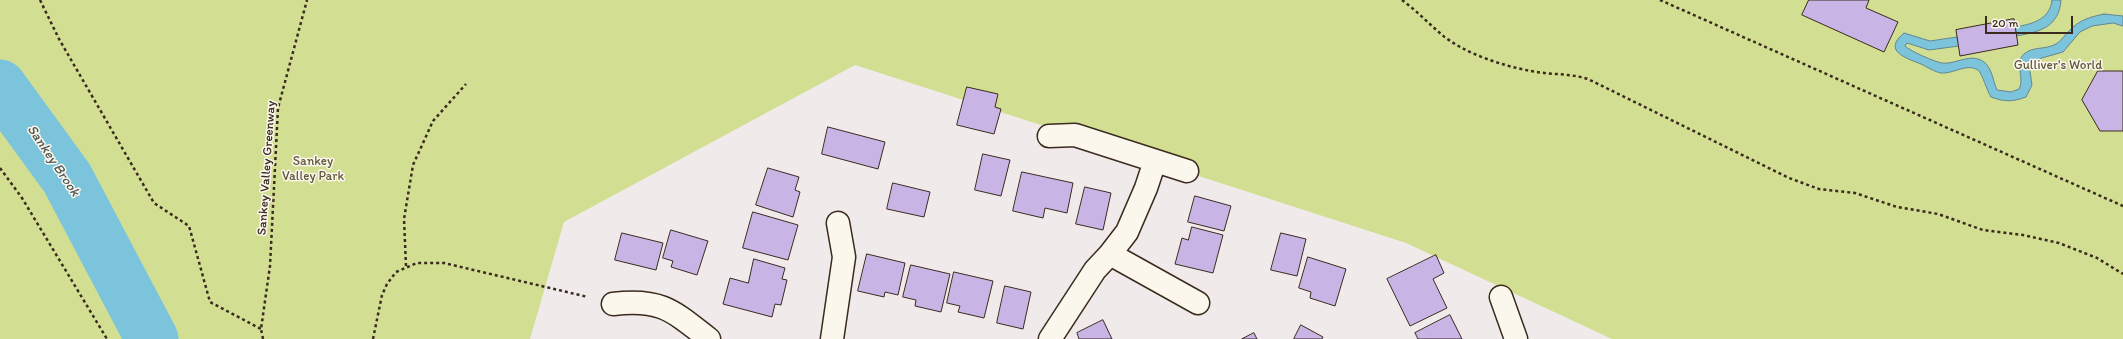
<!DOCTYPE html>
<style>
body{margin:0}
#map{position:relative;width:2123px;height:339px;overflow:hidden;background:#f1eaeb;font-family:Itim,sans-serif}
canvas{display:block}
.scale{position:absolute;left:1985px;top:16px;width:88px;height:18px;box-sizing:border-box;border:2px solid #3b2a1e;border-top:0;padding-left:5px;font-size:12px;line-height:14px;white-space:nowrap;color:#3b2a1e;-webkit-text-stroke:3px #fbf7ec;paint-order:stroke}
</style>
<div id="map">
<canvas width="2123" height="339"></canvas>
<div class="scale">20 m</div>
</div>
<script>
const ctx = document.querySelector('canvas').getContext('2d');
ctx.lineJoin = 'round';
function fill(path, color) { ctx.fillStyle = color; ctx.fill(path, 'evenodd'); }
function trace(path, color, width, dash) { ctx.strokeStyle = color; ctx.lineWidth = width; ctx.lineCap = dash ? 'butt' : 'round'; ctx.setLineDash(dash || []); ctx.stroke(path); }
function label(font, color, halo, rows, align = 'center') {
  ctx.font = font + ' Itim,sans-serif'; ctx.lineWidth = 3; ctx.setLineDash([]); ctx.textBaseline = 'middle'; ctx.strokeStyle = halo; ctx.fillStyle = color; for (const [text, x, y, turn = 0] of rows) {
    ctx.save(); ctx.translate(x, y); ctx.rotate((+turn || 0) * Math.PI / 180); ctx.textAlign = isNaN(turn) ? turn : align; if (halo) ctx.strokeText(text, 0, 0); ctx.fillText(text, 0, 0); ctx.restore();
  }
}
fill(new Path2D(`
 M0,0H2123V339H1612L1406,243L855,65L564,222L530,339H0Z`), '#d2df92');
const water = new Path2D(`
 M2052,0H2061C2059,27 2040,32 2016,36L2015,27C2032,24 2050,20 2052,0Z
 M2104,14L2123,16V26L2113,23L2092,26L2080,32L2063,52L2031,61L2029,65L2032,85L2026,97C2012,102 2005,102 1991,97C1987,91 1982,73 1978,70C1967,63 1953,74 1941,73C1935,72 1927,67 1921,64C1906,58 1882,51 1904,33L1930,41L1957,37L1959,46L1929,50L1907,43L1905,46C1910,51 1935,62 1942,63C1955,65 1971,52 1984,62C1992,68 1993,81 1997,90L2011,92L2019,89C2025,78 2014,63 2024,54C2033,46 2046,50 2056,44C2061,41 2065,35 2069,31C2079,20 2090,17 2104,14Z`);
fill(water, '#7cc4dc');
trace(water, '#628690', 1);
trace(new Path2D(`
 M0,86L67,178L152,339`), '#7cc4dc', 53);
const building = new Path2D(`
 M1809,0H1869L1866,8L1898,22L1884,52L1802,15Z
 M2014,19L2018,45L1960,56L1956,30Z
 M2098,71H2123V131H2100L2082,100Z
 M967,87L998,94L995,107L1001,109L994,134L957,125Z
 M828,127L885,142L878,169L822,154Z
 M983,154L1010,160L1001,196L975,190Z
 M768,168L799,177L795,190L800,192L793,217L756,205Z
 M1022,172L1073,183L1067,213L1045,208L1043,218L1013,211Z
 M893,183L930,192L924,217L887,209Z
 M1085,187L1111,193L1103,230L1076,224Z
 M1195,196L1231,206L1224,231L1188,222Z
 M753,212L798,225L788,260L743,248Z
 M1192,227L1223,235L1213,273L1175,264L1182,238L1188,240Z
 M671,230L708,241L697,275L671,267L673,261L663,258Z
 M622,233L663,243L656,270L615,260Z
 M1281,233L1306,239L1297,276L1271,270Z
 M867,254L905,263L898,295L885,292L884,297L858,291Z
 M1436,255L1444,273L1433,279L1447,308L1410,326L1387,279Z
 M1308,257L1346,269L1335,306L1310,298L1311,292L1299,288Z
 M754,259L785,268L782,279L787,280L781,305L775,304L772,317L723,304L730,278L748,283Z
 M911,265L950,274L941,312L915,306L916,300L903,297Z
 M954,272L993,281L984,318L958,312L960,306L947,303Z
 M1005,286L1031,292L1023,329L997,323Z
 M1450,315L1462,339H1418L1415,333Z
 M1103,320L1112,339H1079L1077,333Z
 M1301,325L1323,337L1322,339H1294Z
 M1254,333L1257,339H1242Z`);
fill(building, '#c8b5e6');
trace(building, '#3b2a1e', 1);
const minor = new Path2D(`
 M1049,136L1075,135L1187,171
 M1110,254L1127,232L1146,188L1155,161
 M1501,297L1516,339
 M613,304C661,298 673,311 709,339
 M832,339L844,257L838,223
 M1050,339L1095,270L1110,254L1198,303`);
trace(minor, '#3b2a1e', 25);
trace(new Path2D(`
 M40,0L59,39L154,203L189,226L210,302L261,329
 M1402,0C1417,11 1428,23 1441,34C1463,53 1503,66 1531,71C1550,75 1569,73 1588,79L1789,178L1819,189L1855,193L1897,207L1938,214L1983,230L2023,235L2059,243L2097,258L2123,274
 M1660,0L2123,206
 M0,168L22,198L107,339
 M406,266L404,219L413,165L433,121L466,84
 M263,339L261,329L270,266L278,108L307,0
 M373,339L382,295L387,284L396,272L417,263H444L588,297`), '#3b2a1e', 2.5, [3, 3]);
trace(minor, '#fbf7ec', 22);
label('13px', '#61573b', '#fbf7ec', [
 ["Gulliver's World",2058,66],
 ["Sankey",313,162],
 ["Valley Park",313,177]
]);
label('13px', '#3b2a1e', '#fbf7ec', [
 ["Sankey Valley Greenway",267,168,-86]
]);
label('italic 14px', '#4e5857', '#fbf7ec', [
 ["Sankey Brook",53,161,56]
]);
</script>
